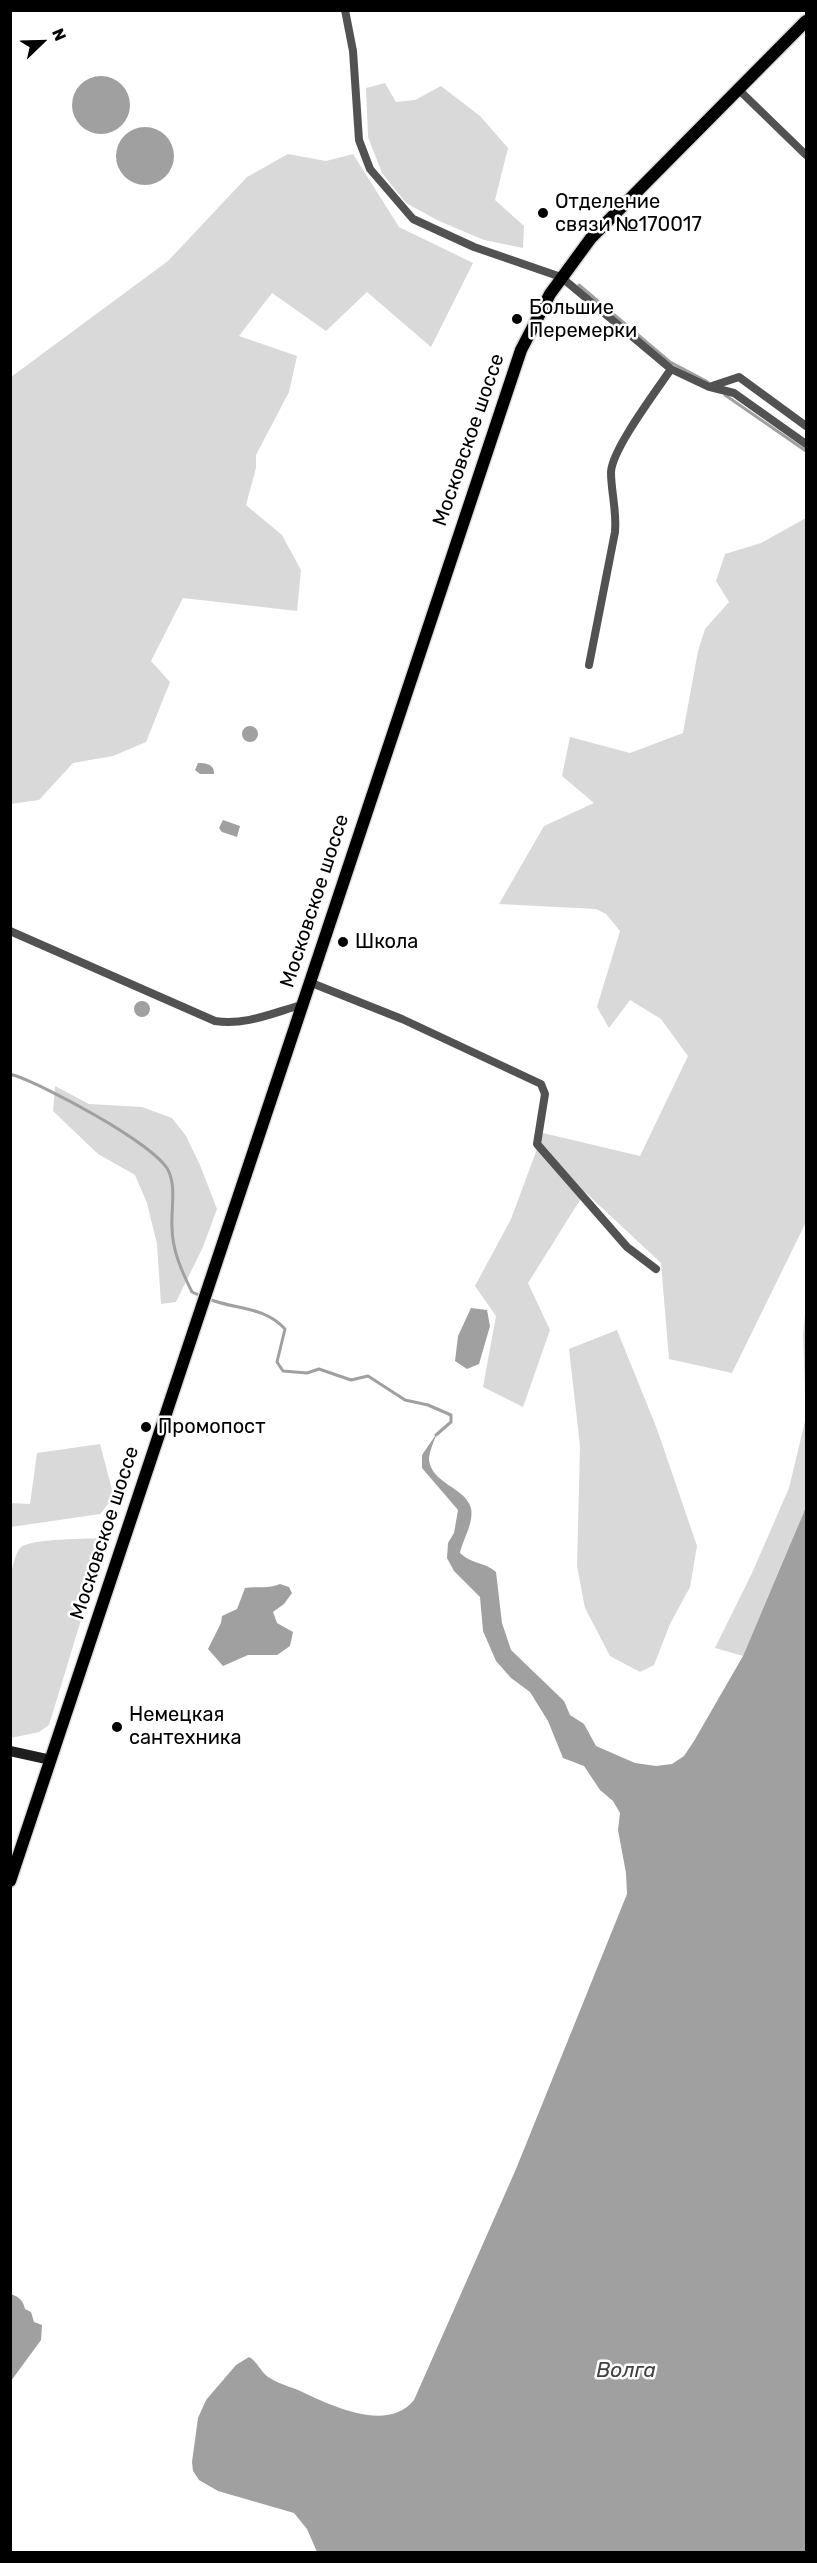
<!DOCTYPE html>
<meta charset="utf-8">
<style>
body{margin:0}
#map{position:relative;width:817px;height:2563px;overflow:hidden;background:#fff;font-family:Rubik,sans-serif}
canvas{display:block}
.frame{position:absolute;inset:0;border:12px solid #000;pointer-events:none}
.north{position:absolute;left:12px;top:12px;width:60px;height:60px;-webkit-text-stroke:4px #fff;paint-order:stroke;rotate:67deg;font-size:16px;font-weight:700;line-height:24px;text-align:center;color:#000}
.north::after{content:'';display:block;margin:auto;width:21px;height:27px;background:#000;clip-path:polygon(50% 0,100% 100%,50% 72%,0 100%)}
</style>
<div id="map">
<canvas width="817" height="2563"></canvas>
<div class="frame"></div>
<div class="north">N</div>
</div>
<script>
const ctx = document.querySelector('canvas').getContext('2d');
ctx.lineJoin = 'round';
function fill(path, color) { ctx.fillStyle = color; ctx.fill(path, 'evenodd'); }
function trace(path, color, width, dash) { ctx.strokeStyle = color; ctx.lineWidth = width; ctx.lineCap = dash ? 'butt' : 'round'; ctx.setLineDash(dash || []); ctx.stroke(path); }
function label(font, color, halo, rows, align = 'center') {
  ctx.font = font + ' Rubik,sans-serif'; ctx.lineWidth = 5; ctx.setLineDash([]); ctx.textBaseline = 'middle'; ctx.strokeStyle = halo; ctx.fillStyle = color; for (const [text, x, y, turn = 0] of rows) {
    ctx.save(); ctx.translate(x, y); ctx.rotate((+turn || 0) * Math.PI / 180); ctx.textAlign = isNaN(turn) ? turn : align; if (halo) ctx.strokeText(text, 0, 0); ctx.fillText(text, 0, 0); ctx.restore();
  }
}
fill(new Path2D(`
 M385,83L396,102L415,100L441,86L480,116L508,148L495,200L524,226L523,248L484,240L439,221L406,203L382,173L368,137L366,88Z
 M288,154L326,161L353,154L399,227L473,263L431,347L367,292L326,331L272,293L239,336L297,356L289,392L256,455V468L246,505L282,535L301,570L297,611L183,598L151,661L170,682L146,742L113,756L73,763L39,800L11,804V377L168,261L247,177Z
 M806,518V1222L732,1373L669,1359L661,1263L585,1192L528,1283L550,1330L523,1407L483,1387L496,1316L475,1286L511,1219L543,1133L640,1156L688,1056L661,1019L630,1000L609,1028L597,1007L620,931L606,914L596,909L499,904L544,826L594,803L562,776L570,737L630,753L683,733L698,651L705,629L729,602L716,581L725,554L761,543Z
 M55,1086L89,1104L142,1107L172,1118L186,1136L200,1165L217,1209L203,1247L176,1302L161,1304L157,1244L147,1203L135,1175L98,1154L53,1111Z
 M806,1304V1507L743,1656L715,1648L752,1573L789,1488L806,1417L803,1335Z
 M617,1330L657,1429L697,1546L690,1587L670,1624L654,1665L640,1672L610,1656L585,1608L577,1566L580,1446L569,1349Z
 M100,1444L114,1497L100,1514L11,1527V1503L30,1504L37,1453Z
 M106,1538L49,1725L39,1732L11,1738L10,1575C13,1567 15,1554 20,1548C29,1538 90,1539 106,1538Z`), '#d9d9d9');
fill(new Path2D(`
 M72 105a29 29 0 1 1 58 0a29 29 0 1 1-58 0Z
 M116 156a29 29 0 1 1 58 0a29 29 0 1 1-58 0Z
 M242 734a8 8 0 1 1 16 0a8 8 0 1 1-16 0Z
 M198,763C205,763 215,764 214,774H200L195,770Z
 M223,820L240,826L237,837L222,832L219,828Z
 M134 1009a8 8 0 1 1 16 0a8 8 0 1 1-16 0Z
 M471,1308L487,1310L490,1326L479,1364L467,1369L455,1361L458,1336Z
 M437,1433C434,1441 429,1452 429,1460C432,1484 465,1487 471,1508C474,1523 463,1539 460,1553C471,1564 485,1562 496,1572L502,1623L511,1650L564,1701L570,1715L584,1724L596,1746L635,1763L656,1766L672,1764L684,1756L694,1741L743,1656L806,1507V2552H317L307,2529L294,2513L218,2491L199,2480L193,2471L192,2462L198,2418L206,2400L236,2365L249,2357C258,2362 260,2371 268,2377C277,2383 288,2386 298,2390C328,2404 387,2434 414,2400L516,2169L627,1894L626,1873L618,1830L620,1813L613,1801L600,1790L584,1766L563,1758L548,1721L530,1692L511,1678L496,1661L483,1631L480,1597L454,1571L447,1558L448,1543L454,1533L458,1510L422,1468V1455Z
 M280,1584L289,1587L292,1593L284,1604L273,1612L277,1623L293,1632L290,1646L277,1655H248L223,1666L208,1649L221,1623L222,1616L237,1609L245,1588C258,1586 268,1589 280,1584Z
 M11,2294C19,2297 23,2300 25,2309L31,2312L34,2322L42,2325L41,2340L11,2381Z`), '#a0a0a0');
trace(new Path2D(`
 M579,285L670,362L708,382
 M725,395L806,451
 M10,1074C40,1082 159,1146 169,1172C176,1188 171,1210 172,1227C172,1250 182,1272 192,1292L203,1297
 M209,1299C236,1310 264,1306 285,1329L277,1362L283,1371L307,1373L319,1369L351,1380L368,1376L405,1400L428,1405L451,1415V1422L436,1435`), '#a0a0a0', 3);
const primary = new Path2D(`
 M10,1881L521,350L550,294L591,238L806,21`);
trace(primary, '#dbdbdb', 15);
trace(new Path2D(`
 M345,10L353,51L359,140L370,169L413,219L474,247L561,277L671,369L709,387L739,377L806,426
 M738,89L806,155
 M710,387L734,393L806,444
 M589,665L615,532C617,511 611,492 611,472C612,449 657,390 671,369
 M10,931L215,1021C244,1026 273,1013 301,1005
 M309,982L402,1019L541,1084L545,1094L537,1144L627,1247L656,1269`), '#525252', 8);
trace(new Path2D(`
 M10,1751L51,1760`), '#1f1f1f', 10);
trace(primary, '#000', 12);
for (const [x, y, r, color] of [
 [543,213,6,"#000"],
 [517,319,6,"#000"],
 [343,942,6,"#000"],
 [146,1427,6,"#000"],
 [117,1727,6,"#000"]
]) { const dot = new Path2D(); dot.arc(x, y, r, 0, 2 * Math.PI); ctx.fillStyle = color; ctx.fill(dot); trace(dot, '#fff', 2); }
label('20px', '#000', '#fff', [
 ["Отделение",555,202],
 ["связи №170017",555,225],
 ["Большие",529,308],
 ["Перемерки",529,331],
 ["Школа",355,942],
 ["Промопост",158,1427],
 ["Немецкая",129,1715],
 ["сантехника",129,1738]
], 'left');
label('20px', '#000', '#fff', [
 ["Московское шоссе",469,440,-71],
 ["Московское шоссе",315,901,-72],
 ["Московское шоссе",105,1533,-72]
]);
label('italic 21px', '#414141', '#fff', [
 ["Волга",626,2371]
]);
</script>
